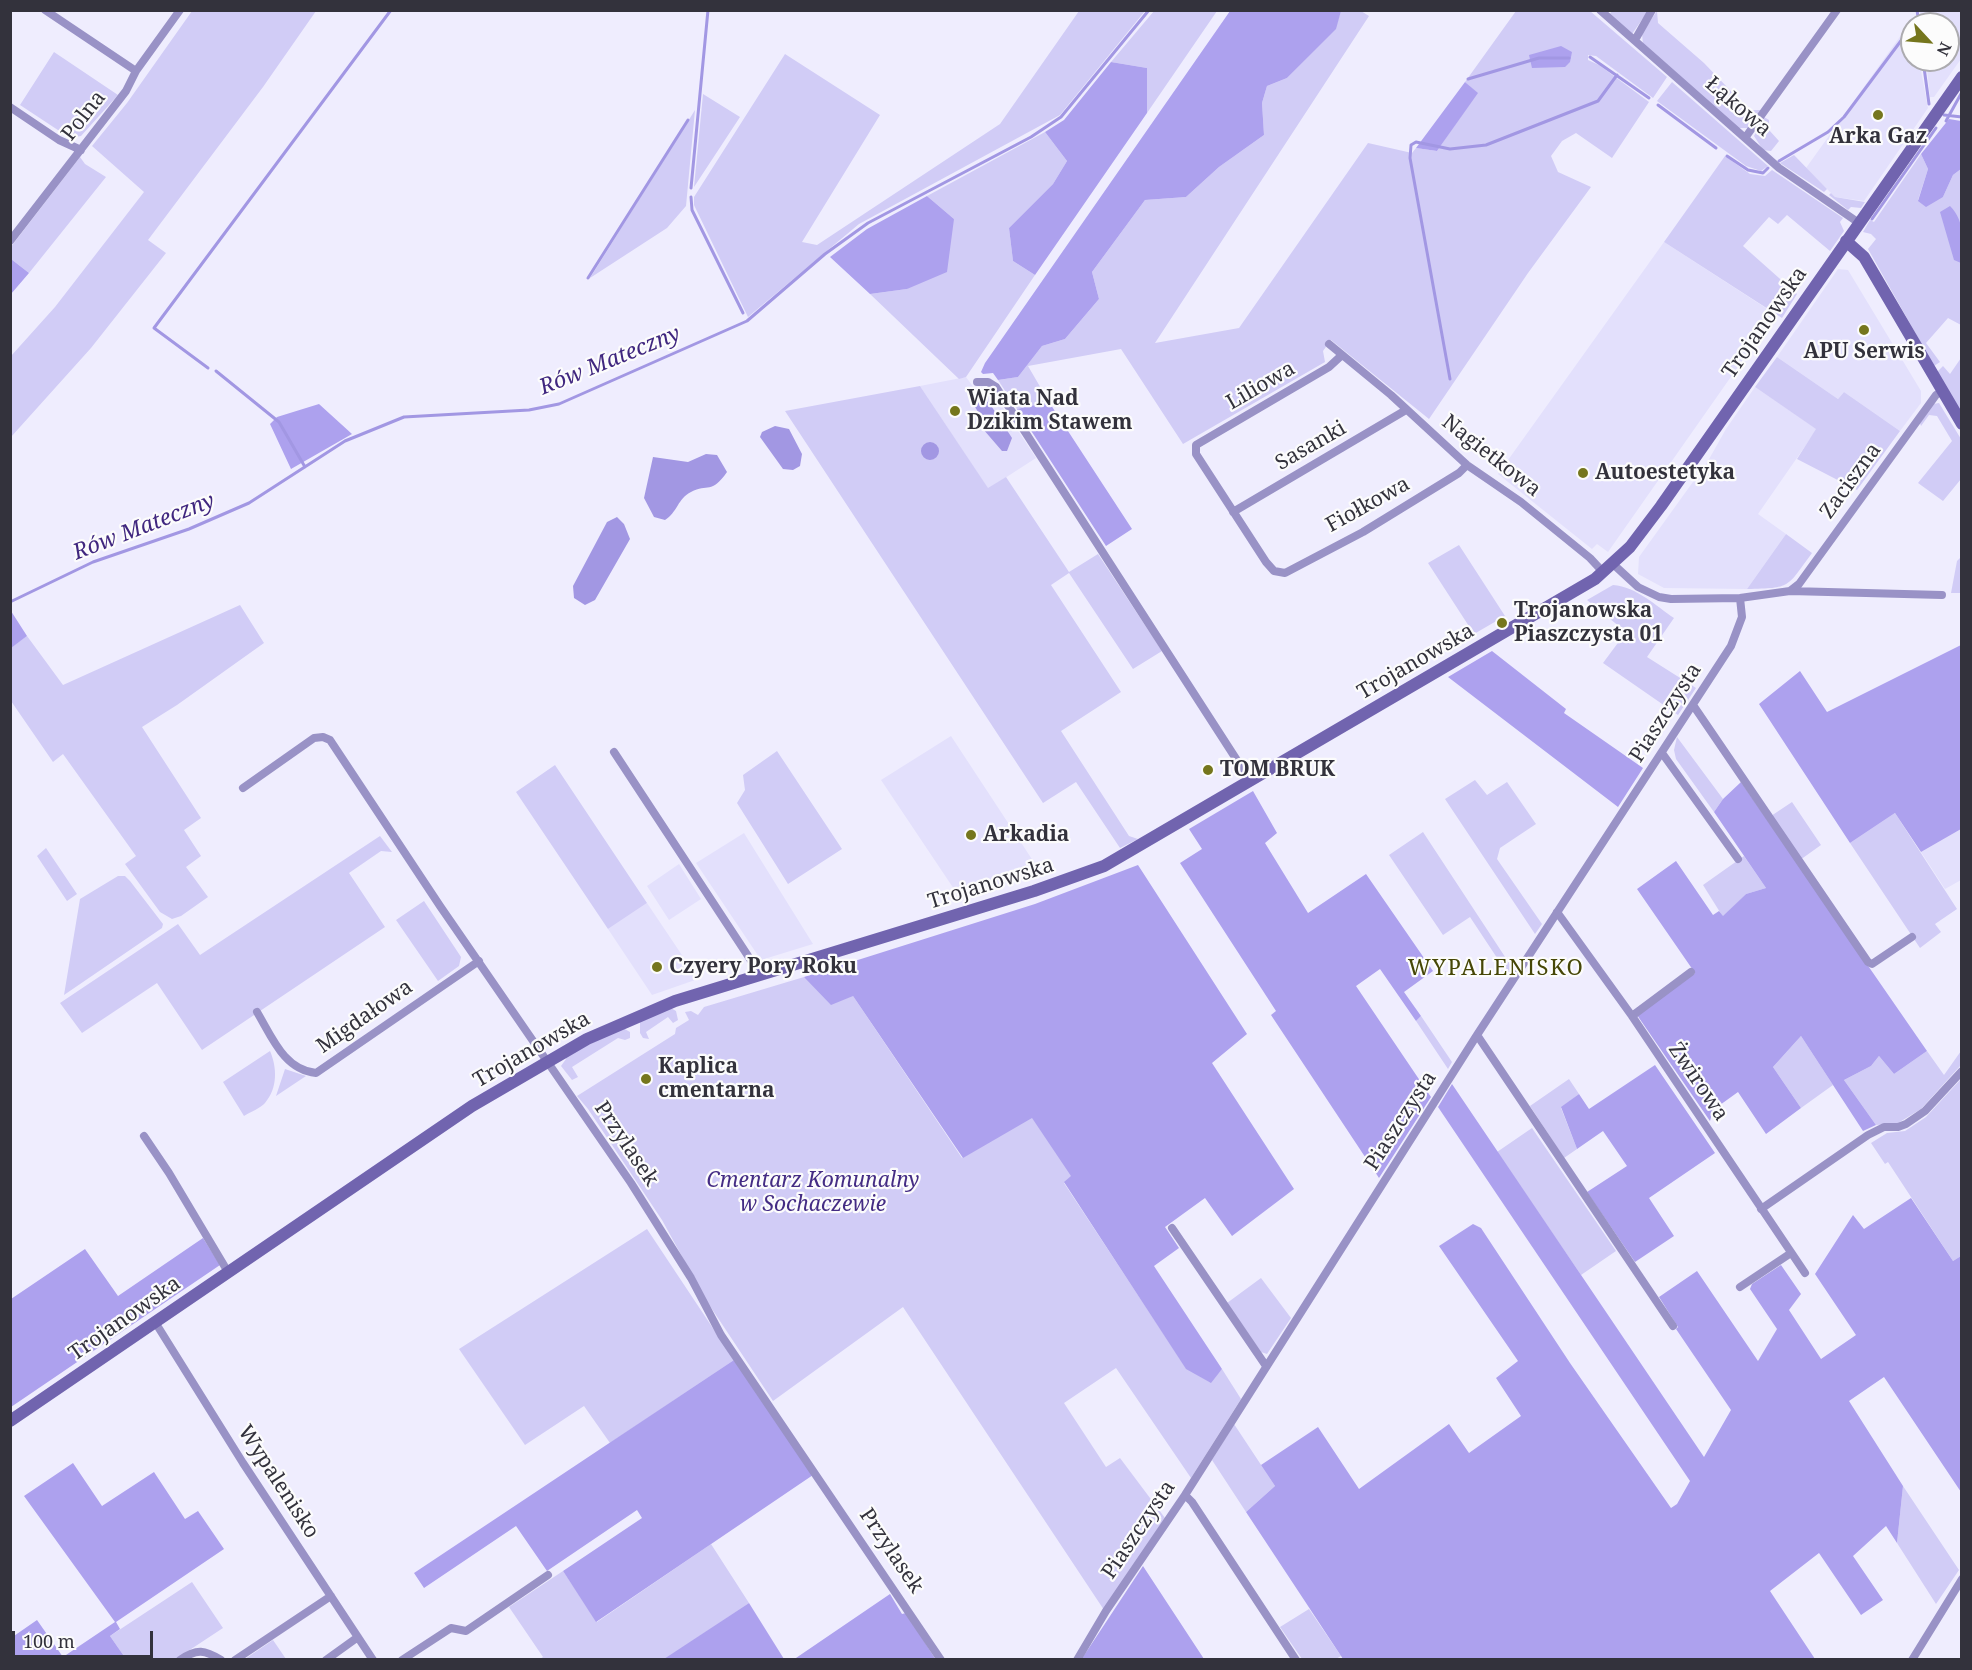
<!DOCTYPE html>
<meta charset="utf-8">
<style>
body{margin:0}
#map{position:relative;width:1972px;height:1670px;overflow:hidden;background:#efedfe;font-family:"Noto Serif",serif}
canvas{display:block}
.frame{position:absolute;inset:0;border:12px solid #33323c;pointer-events:none}
.north{position:absolute;left:1900px;top:12px;width:60px;height:60px;box-sizing:border-box;background:#fcfcfc;border:2px solid #acabaf;border-radius:50%;rotate:116deg;font-size:16px;font-weight:700;line-height:24px;text-align:center;color:#33323c}
.north::after{content:'';display:block;margin:auto;width:21px;height:27px;background:#75761d;clip-path:polygon(50% 0,100% 100%,50% 72%,0 100%)}
.scale{position:absolute;left:12px;top:1631px;width:141px;height:27px;box-sizing:border-box;border:3px solid #33323c;border-top:0;padding-left:8px;font-size:18px;line-height:21px;white-space:nowrap;color:#33323c;-webkit-text-stroke:4px #fcfcfc;paint-order:stroke}
</style>
<div id="map">
<canvas width="1972" height="1670"></canvas>
<div class="frame"></div>
<div class="north">N</div>
<div class="scale">100 m</div>
</div>
<script>
const ctx = document.querySelector('canvas').getContext('2d');
ctx.lineJoin = 'round';
function fill(path, color) { ctx.fillStyle = color; ctx.fill(path, 'evenodd'); }
function trace(path, color, width, dash) { ctx.strokeStyle = color; ctx.lineWidth = width; ctx.lineCap = dash ? 'butt' : 'round'; ctx.setLineDash(dash || []); ctx.stroke(path); }
function label(font, color, halo, rows, align = 'center') {
  ctx.font = font + ' "Noto Serif",serif'; ctx.lineWidth = 4.5; ctx.setLineDash([]); ctx.textBaseline = 'middle'; ctx.strokeStyle = halo; ctx.fillStyle = color; for (const [text, x, y, turn = 0] of rows) {
    ctx.save(); ctx.translate(x, y); ctx.rotate((+turn || 0) * Math.PI / 180); ctx.textAlign = isNaN(turn) ? turn : align; if (halo) ctx.strokeText(text, 0, 0); ctx.fillText(text, 0, 0); ctx.restore();
  }
}
fill(new Path2D(`
 M1920,11H1961V59L1934,97H1930L1926,60H1948V24H1921Z
 M1914,17L1912,60H1919L1928,108L1864,201L1835,197L1806,168Z
 M1664,242L1775,314L1608,552L1597,544L1592,549L1498,474Z
 M1838,269L1848,270L1921,391V403L1900,431L1844,392L1838,399L1777,357Z
 M966,377L977,392L982,389L993,393L1036,458L988,489L920,386Z
 M1755,387L1817,429L1758,514L1786,534L1747,589L1664,588L1638,574L1639,557L1708,461L1726,429Z
 M951,736L1041,873L960,898L881,780Z
 M1961,829V880L1945,889L1921,852Z
 M744,833L813,944L761,960L696,863Z
 M679,864L701,899L669,920L647,886Z
 M647,903L698,979L652,995L608,929Z`), '#e3e0fc');
fill(new Path2D(`
 M192,11H316L263,87L148,240L166,253L91,348L11,437V356L55,307L144,192L92,146L127,103Z
 M1079,11H1145L1060,115L859,224L748,317L694,205V197L785,54L880,115L802,242L817,245L1000,124Z
 M1154,11H1217L1147,113V68L1111,62Z
 M1341,11H1361L1369,16L1155,343L1239,328L1368,143L1412,153L1416,148L1437,151L1477,93L1465,82L1516,11H1590L1667,77L1653,98L1596,56L1588,55V60L1599,65L1649,102L1612,158L1576,133L1562,141L1551,156L1558,172L1591,187L1528,273L1429,419L1331,340L1323,351L1325,362L1183,444L1121,349L1028,366L1049,402L1017,409L998,380L1018,377L1042,346L1065,339L1099,299L1092,272L1145,200L1186,197L1219,167L1264,135L1262,103L1267,86L1287,78L1335,29Z
 M1612,11H1648L1632,34L1609,15Z
 M1657,11L1658,23L1704,63L1749,110H1762L1748,128H1738L1643,45L1642,33Z
 M54,52L118,95L81,136L70,138L20,105Z
 M1672,82L1768,166L1761,171L1746,166L1657,101Z
 M703,94L740,117L694,187Z
 M695,110L686,206L667,228L590,278Z
 M1764,117L1769,120V130L1779,141L1771,151L1763,150L1754,136Z
 M1045,132L1067,161L1053,184L1009,228L1013,261L1035,275L966,377L959,379L870,294L907,289L954,219L927,196Z
 M1921,154L1928,169L1918,200L1943,197L1953,175L1961,169V325L1948,318L1926,343L1940,362L1934,366L1868,249L1876,239L1871,234L1863,232L1870,220L1874,222Z
 M1794,155L1827,189L1824,192L1780,163Z
 M1725,156L1750,174L1765,176L1772,170L1843,218L1840,222L1844,231L1830,251L1787,215L1778,224L1769,217L1743,246L1797,294L1782,318L1664,242Z
 M80,157L85,164L106,177L29,273L11,259L10,248Z
 M1831,193L1835,197L1865,202L1861,208L1851,207L1848,210L1829,195Z
 M1777,357L1838,399L1844,392L1900,431L1857,490L1797,459L1816,429L1755,387Z
 M1961,358V415L1937,372L1943,366L1950,374Z
 M920,386L988,488L1006,477L1069,572L1098,554L1162,651L1133,669L1069,573L1051,585L1121,692L1061,731L1129,836L1138,839L1120,848L1076,782L1043,803L785,411Z
 M1939,403L1961,439V479L1943,501L1918,483L1952,441L1937,416L1929,415L1921,426L1920,423L1933,404Z
 M1786,534L1812,553C1786,588 1792,588 1747,589Z
 M1459,545L1505,616L1474,634L1428,563Z
 M1961,557V593H1951L1957,561Z
 M1613,585C1637,587 1656,606 1674,618L1647,657L1696,688L1678,715L1603,663L1626,632L1587,600Z
 M240,605L264,643L177,705L142,727L201,818L184,830L201,856L186,867L208,897L181,916L172,919L160,912L125,864L136,856L63,754L53,762L11,701L10,648L27,636L63,685Z
 M1677,737L1723,799L1714,812L1676,759L1674,750Z
 M777,751L842,849L788,884L737,803L745,790L743,775Z
 M555,765L647,903L608,929L516,792Z
 M1475,780L1487,795L1507,782L1536,824L1500,848L1497,859L1542,924L1535,934L1445,799Z
 M1792,802L1821,845L1800,860L1771,816Z
 M1895,813L1957,909L1935,924L1941,932L1920,948L1850,843Z
 M1423,832L1513,969L1509,976L1470,917L1443,935L1389,855Z
 M380,836L392,852L381,851L349,873L385,927L202,1050L157,983L82,1033L60,1003L178,924L200,955Z
 M46,848L77,894L67,901L37,856Z
 M1744,856L1766,888L1746,894L1723,917L1703,885Z
 M118,876H125L130,881L163,924L162,928L64,995L80,899Z
 M424,901L461,957L459,966L438,981L396,920Z
 M804,977L810,981L853,996L962,1158L1032,1117L1072,1176L1064,1183L1186,1368L1210,1382L1222,1369L1241,1399L1191,1478L1116,1368L1064,1403L1106,1467L1120,1458L1165,1518L1104,1610L903,1307L773,1401L706,1300L662,1220L588,1109L577,1096L675,1034L676,1028L689,1020L685,1012L691,1011L698,1015L704,1007Z
 M671,1008L676,1011L678,1020L673,1023L668,1017L646,1032L649,1039L643,1038L640,1033V1022Z
 M1421,1016L1452,1062L1448,1069L1416,1021Z
 M623,1028L630,1032V1038L625,1040L618,1038L572,1067L578,1077L572,1080L561,1066L566,1059L565,1056Z
 M1801,1036L1833,1085L1801,1108L1773,1067Z
 M270,1051C277,1067 278,1088 265,1103C261,1108 250,1112 244,1116L223,1082Z
 M1927,1051L1944,1075L1961,1051V1065L1921,1109L1898,1123L1876,1125L1844,1080L1871,1066L1879,1056L1894,1074Z
 M285,1069L306,1076L276,1096Z
 M1569,1079L1579,1094L1561,1108L1577,1149L1564,1158L1530,1106Z
 M1961,1079V1256L1953,1261L1888,1162L1885,1164L1871,1143L1887,1133L1905,1131L1926,1117Z
 M1532,1128L1616,1251L1581,1275L1497,1152Z
 M647,1229L734,1360L610,1443L584,1406L525,1445L459,1349Z
 M1261,1278L1291,1318L1267,1354L1261,1352L1227,1303Z
 M1234,1424L1275,1486L1246,1512L1212,1460Z
 M1903,1486L1959,1570L1936,1604L1897,1543Z
 M711,1544L749,1603L664,1660L540,1659L543,1657L509,1607L563,1571L597,1622Z
 M192,1582L223,1628L176,1659H126L110,1636Z
 M1309,1609L1341,1656L1336,1659H1302L1280,1627Z
 M273,1640L286,1659H245Z`), '#d1ccf6');
fill(new Path2D(`
 M1230,11H1341L1336,29L1287,78L1267,86L1262,103L1264,135L1219,167L1186,197L1145,200L1092,272L1099,299L1065,339L1042,346L1018,377L998,380L993,373L983,374L981,372L985,363Z
 M1561,46L1572,52L1570,62L1565,67L1532,68L1529,55Z
 M1111,62L1147,68V113L1035,275L1013,261L1009,228L1053,184L1067,161L1045,132L1064,120Z
 M1465,82L1478,93L1437,151L1416,148Z
 M1949,119L1961,121V169L1953,175L1943,197L1926,207L1918,201L1928,169L1921,154Z
 M927,196L954,219L947,272L907,289L870,294L830,257L867,229Z
 M1950,206C1966,222 1962,242 1961,263L1954,260L1940,212Z
 M11,259L29,273L11,294Z
 M1049,402L1132,529L1106,546L1017,409Z
 M319,404L352,434L291,469L270,424L277,417Z
 M11,611L27,636L11,648H10Z
 M1961,645V829L1921,852L1895,813L1850,843L1759,704L1800,671L1827,712Z
 M1492,651L1566,709L1564,713L1643,768L1618,807L1448,677Z
 M1741,782L1927,1051L1894,1074L1879,1056L1871,1066L1844,1080L1876,1125L1863,1131L1801,1036L1773,1067L1801,1108L1766,1134L1738,1092L1713,1110L1710,1121L1637,1015L1695,973L1637,889L1676,861L1713,915L1719,911L1723,916L1746,894L1766,888L1714,812L1723,799Z
 M1253,791L1277,833L1265,843L1308,913L1366,874L1433,971L1404,992L1421,1016L1416,1021L1380,969L1356,986L1431,1097L1379,1178L1271,1015L1276,1011L1180,863L1202,849L1189,829Z
 M1138,865L1247,1034L1212,1063L1294,1189L1232,1236L1205,1198L1165,1227L1179,1248L1154,1266L1222,1369L1211,1383L1186,1369L1064,1182L1071,1176L1032,1118L963,1158L853,996L831,1005L804,977L1035,904Z
 M1655,1065L1715,1153L1649,1198L1674,1236L1635,1262L1587,1192L1627,1166L1603,1131L1577,1149L1561,1107L1579,1094L1589,1109Z
 M1452,1084L1704,1457L1731,1410L1676,1329L1678,1327L1659,1297L1697,1271L1758,1361L1777,1329L1750,1289L1752,1284L1781,1265L1801,1294L1789,1310L1821,1359L1856,1335L1815,1274L1853,1215L1864,1229L1911,1198L1953,1261L1961,1256V1492L1884,1377L1849,1401L1903,1486L1897,1543L1886,1526L1853,1556L1883,1600L1861,1615L1819,1553L1770,1591L1815,1659H1343L1246,1512L1275,1486L1261,1465L1318,1427L1359,1489L1449,1424L1469,1453L1521,1416L1496,1378L1518,1361L1439,1246L1473,1224L1481,1228L1570,1363L1671,1508L1677,1504L1690,1481L1438,1107Z
 M203,1238L220,1265L11,1407V1299L85,1249L118,1296Z
 M734,1360L813,1475L596,1622L563,1571L642,1518L637,1510L547,1571L516,1526L424,1588L414,1573Z
 M73,1463L102,1506L154,1472L185,1519L198,1511L224,1549L116,1622L120,1629L110,1636L126,1659H11V1638L37,1620L63,1657L115,1622L24,1496Z
 M1143,1566L1204,1659L1081,1660Z
 M890,1594L902,1614L906,1613L936,1660H793Z
 M749,1603L784,1659H664Z`), '#ada1ee');
fill(new Path2D(`
 M979,394L990,404L1012,438L1007,451H1002L977,422L976,418L980,415L970,399Z
 M775,426L789,429L802,454L800,466L793,470L783,469L760,437L762,432Z
 M921 451a9 9 0 1 1 18 0a9 9 0 1 1-18 0Z
 M706,454L717,455L727,472C711,495 708,483 691,492C678,498 677,513 665,520L654,517L644,498L653,457L688,462Z
 M617,517L624,524L630,539L595,600L585,605L574,598L573,586L607,522Z`), '#a297e3');
trace(new Path2D(`
 M1917,10L1919,24
 M1590,57L1649,98
 M1923,60L1929,104
 M1468,79L1539,58H1569
 M1658,105L1716,148
 M1944,115L1962,117
 M1946,121L1962,92
 M1727,156L1748,170L1763,173L1768,168
 M1779,161L1828,132L1844,117L1912,26
 M691,188L708,10
 M691,197L692,210L743,313
 M1872,219L1936,128
 M588,278L688,120
 M208,368L154,328L391,10
 M216,371L279,422L305,467
 M1450,379L1410,158L1411,145L1416,142L1450,149L1486,145L1598,101L1617,75
 M10,602L93,562L189,529L249,503L345,441L404,417L529,410L559,404L747,321L825,254L868,223L1031,137L1061,117L1149,10`), '#a297e3', 3);
trace(new Path2D(`
 M45,10L136,71
 M1600,10L1779,168L1859,223
 M1635,40L1652,10
 M10,107L59,140L81,150
 M1745,138L1837,10
 M10,241L126,91L136,71L180,10
 M1329,344L1391,395L1467,465L1521,502L1590,558L1603,572
 M1342,355L1329,367L1196,445V454L1266,562L1274,571L1285,573L1363,532L1459,473L1467,465
 M977,382H988L996,387L1251,782
 M1233,512L1406,410
 M1613,564L1638,587L1659,597L1671,599L1740,598L1790,591L1942,595
 M1790,591L1799,584L1936,395L1942,391
 M1693,705L1868,962L1872,964L1912,937
 M614,752L752,962L755,977
 M1662,753L1738,859
 M243,788L314,738L323,737L330,740L440,906L631,1183L691,1278L721,1335L941,1660
 M1557,912L1632,1016L1805,1273
 M257,1012C272,1037 284,1070 316,1073L479,961
 M1632,1016L1691,972
 M1477,1035L1673,1326
 M144,1136L169,1173L228,1272
 M1761,1209L1868,1135L1884,1127H1898L1906,1124L1925,1111L1962,1071
 M1172,1228L1266,1366
 M1740,1287L1791,1253
 M155,1322L243,1463L373,1660
 M1185,1495L1192,1502L1296,1660
 M180,1660C197,1648 205,1650 221,1660
 M235,1660L331,1596
 M326,1660L358,1637
 M402,1660L451,1628L466,1631L548,1575
 M1077,1660L1106,1611L1185,1495L1477,1035L1731,646L1742,617L1740,598
 M1912,1660L1962,1579`), '#9992c6', 8);
trace(new Path2D(`
 M1846,241L1864,257L1962,424
 M10,1421L472,1106L587,1039L675,1001L1034,891L1104,866L1595,579L1630,547L1661,506L1962,77`), '#7164af', 12);
for (const [x, y, r, color] of [
 [1878,115,6,"#75761d"],
 [1864,330,6,"#75761d"],
 [955,411,6,"#75761d"],
 [1583,473,6,"#75761d"],
 [1502,623,6,"#75761d"],
 [1208,770,6,"#75761d"],
 [971,835,6,"#75761d"],
 [657,967,6,"#75761d"],
 [646,1079,6,"#75761d"]
]) { const dot = new Path2D(); dot.arc(x, y, r, 0, 2 * Math.PI); ctx.fillStyle = color; ctx.fill(dot); trace(dot, '#fcfcfc', 2); }
label('21px', '#33323c', '#fcfcfc', [
 ["Łąkowa",1738,107,41],
 ["Polna",84,116,-52],
 ["Trojanowska",1765,323,-55],
 ["Liliowa",1261,386,-30],
 ["Sasanki",1311,446,-30],
 ["Nagietkowa",1491,456,38],
 ["Zaciszna",1851,481,-54],
 ["Fiołkowa",1368,505,-29],
 ["Trojanowska",1416,662,-30],
 ["Piaszczysta",1666,713,-57],
 ["Trojanowska",991,884,-17],
 ["Migdałowa",365,1017,-35],
 ["Trojanowska",532,1050,-30],
 ["Żwirowa",1698,1082,56],
 ["Piaszczysta",1401,1121,-57],
 ["Przylasek",626,1144,56],
 ["Trojanowska",125,1319,-35],
 ["Wypalenisko",278,1482,57],
 ["Piaszczysta",1139,1530,-56],
 ["Przylasek",891,1551,56]
]);
label('bold 21px', '#33323c', '#fcfcfc', [
 ["Arka Gaz",1878,137,"center"],
 ["APU Serwis",1864,352,"center"],
 ["Wiata Nad",967,399],
 ["Dzikim Stawem",967,423],
 ["Autoestetyka",1595,473],
 ["Trojanowska",1514,611],
 ["Piaszczysta 01",1514,635],
 ["TOM BRUK",1220,770],
 ["Arkadia",983,835],
 ["Czyery Pory Roku",669,967],
 ["Kaplica",658,1067],
 ["cmentarna",658,1091]
], 'left');
label('italic 21px', '#442c84', '#fcfcfc', [
 ["Cmentarz Komunalny",813,1181],
 ["w Sochaczewie",813,1205]
]);
label('italic 22px', '#40277f', '#fcfcfc', [
 ["Rów Mateczny",610,361,-22],
 ["Rów Mateczny",144,527,-21]
]);
ctx.letterSpacing = '1.5px';
label('22px', '#464707', '#fcfcfc', [
 ["WYPALENISKO",1496,969]
]);
ctx.letterSpacing = '0px';
</script>
